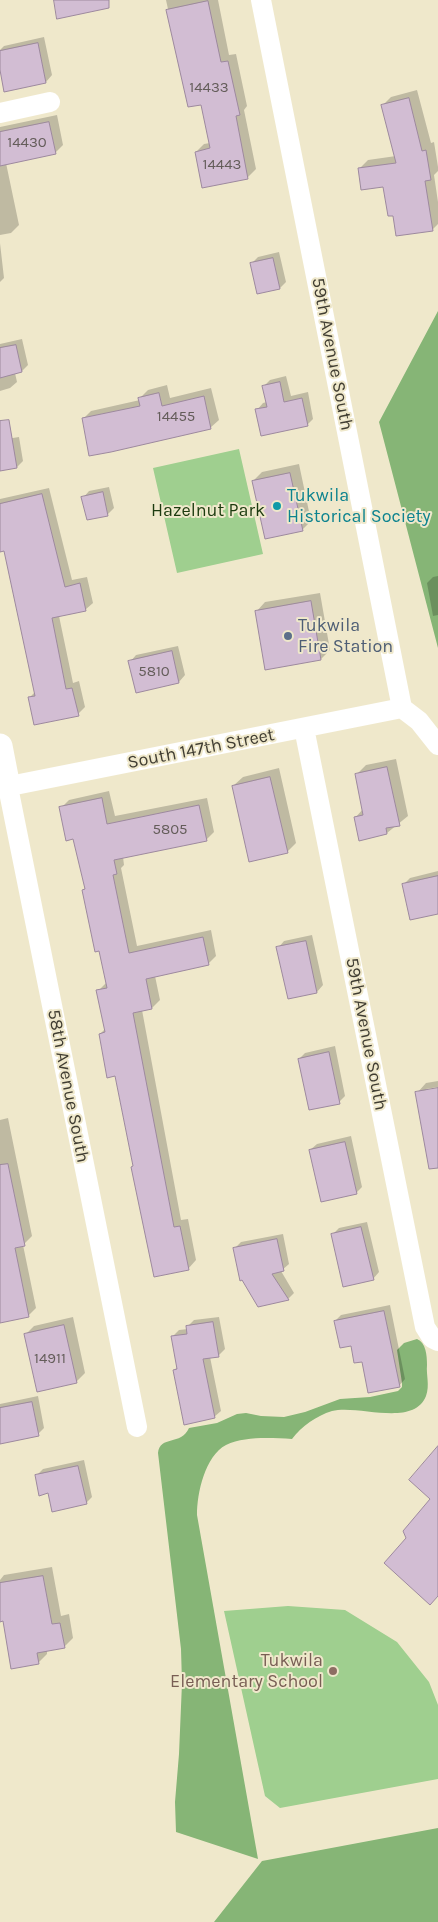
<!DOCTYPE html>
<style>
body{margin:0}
canvas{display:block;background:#efe8cb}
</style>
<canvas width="438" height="1922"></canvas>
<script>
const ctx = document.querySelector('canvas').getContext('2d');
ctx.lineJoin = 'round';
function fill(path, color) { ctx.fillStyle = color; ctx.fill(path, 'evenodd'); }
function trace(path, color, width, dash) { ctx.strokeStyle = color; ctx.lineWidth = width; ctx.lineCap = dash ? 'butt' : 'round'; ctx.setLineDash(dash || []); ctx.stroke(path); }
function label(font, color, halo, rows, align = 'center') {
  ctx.font = font + ' Karla,sans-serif'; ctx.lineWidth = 4; ctx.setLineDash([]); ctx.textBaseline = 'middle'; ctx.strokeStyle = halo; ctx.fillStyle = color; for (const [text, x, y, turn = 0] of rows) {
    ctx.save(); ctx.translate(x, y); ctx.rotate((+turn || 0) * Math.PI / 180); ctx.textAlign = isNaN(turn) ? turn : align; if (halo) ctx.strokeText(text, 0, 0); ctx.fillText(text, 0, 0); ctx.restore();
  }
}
fill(new Path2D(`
 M239,449L263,554L177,573L153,468Z
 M288,1606L345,1610L397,1642L429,1682L438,1705V1779L280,1808L265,1796L224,1611Z`), '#9fcf8f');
fill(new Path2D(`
 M438,311V648L379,422Z
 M417,1339C426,1343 427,1355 427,1365C426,1375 430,1385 426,1396C413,1428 358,1404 332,1411C316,1416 302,1426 292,1439C271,1438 245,1436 226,1445C205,1456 197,1493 197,1515L258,1859L176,1832L175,1802L179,1754L182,1683L181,1649L158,1453C160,1435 181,1446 189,1428L217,1423L237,1414L246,1413L261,1416L284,1417L305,1412L340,1399L370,1397L398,1391L402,1387V1383L397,1350L404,1343Z
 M438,1828V1922H214L262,1861Z`), '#86b576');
fill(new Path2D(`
 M166,0H218L229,55L236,54L247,106L244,110L256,169L247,178L196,152L204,144L210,143L202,103L189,106Z
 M44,37L52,75L46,82L5,90L0,63V50L4,46Z
 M417,90L431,143L434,142L438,167V171L434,175L438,202V224L432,230L394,214L384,185L359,169L368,160L396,156L383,105L391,97Z
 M57,115L63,145L55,153L6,163L19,225L11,233L0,235V127Z
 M0,243L4,278L0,282Z
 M279,252L286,282L280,288L251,264L258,257Z
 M22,339L28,365L22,371L15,373L17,382L10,388L0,391V344Z
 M286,376L291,396L308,392L313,419L307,425L257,410L263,403L267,402L264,386L270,380Z
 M167,385L170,398L211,388L219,420L210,428L83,419L91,411L140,400V398L148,390Z
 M19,437L23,461L17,467L0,470V440Z
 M299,464L311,521L302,530L253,481L262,472Z
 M109,487L114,508L108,514L83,498L89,491Z
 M49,488L72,580L87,577L93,603L85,610L59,616L73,683L79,681L85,707L78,714L29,698L35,692L5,550L0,547V499Z
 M438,576V615L433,616L427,583L433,577Z
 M320,593L330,650L321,659L256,612L265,602Z
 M178,646L185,675L179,682L130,662L136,655Z
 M396,759L408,816L387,833L355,818L363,809L356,775L366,765Z
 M279,768L296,843L287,852L233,786L243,777Z
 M109,791L115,816L207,798L214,832L206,840L123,857L124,865L121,868L137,946L211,930L216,956L208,964L155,976L160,1000L152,1008L142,1010L181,1220L188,1219L196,1260L188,1269L134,1165L116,1075L100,1034L105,1029L98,991L107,982L84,890L86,887L74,838L61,808L69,800Z
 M438,871V913L404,884L410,878Z
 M312,935L323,985L317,992L278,948L284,941Z
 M335,1046L345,1096L339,1102L299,1059L305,1053Z
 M438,1081V1087L426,1089V1092L438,1090V1145L417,1093L426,1083Z
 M8,1118L32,1236L23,1245L36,1308L28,1316L0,1319V1120Z
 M351,1136L362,1187L356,1193L310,1150L317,1144Z
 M367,1222L379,1272L373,1279L332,1235L339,1228Z
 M283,1234L289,1264L281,1271L294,1293L288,1299L234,1249L241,1242Z
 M390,1305L405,1379L399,1386L363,1360L335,1321L341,1315Z
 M73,1317L85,1373L76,1382L25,1335L34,1326Z
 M219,1317L225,1349L218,1356L210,1357L221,1411L214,1417L174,1371L177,1367L172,1337L179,1330L188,1329L187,1327L194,1320Z
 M38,1396L44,1428L38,1434L0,1443V1404Z
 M84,1460L92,1497L86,1503L48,1492L36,1476L43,1469Z
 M52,1567L61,1616L69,1614L73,1638L64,1647L47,1650V1654L38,1663L0,1613V1580L4,1575Z`), '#0003');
const building = new Path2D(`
 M54,0H109V8L57,19Z
 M208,1L221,62L228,61L240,115L236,116L248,179L202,188L195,152L210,148L201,105L188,107L166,10Z
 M38,43L46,83L4,92L0,70V51Z
 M409,98L422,151L426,150L431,180L425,181L433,231L396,236L393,216H388L383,187L361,190L358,168L396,163L381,105Z
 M49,122L56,154L0,166V132Z
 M273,258L280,289L257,294L250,263Z
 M16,345L22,372L0,378V348Z
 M280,382L284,402L302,398L308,426L261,436L255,409L267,407L262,386Z
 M159,393L162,406L204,396L211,429L111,452L89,456L82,418L140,406L138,398Z
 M9,420L17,468L0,471V421Z
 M290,473L303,531L265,539L252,481Z
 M103,492L108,516L87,520L81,497Z
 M42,494L65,587L80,583L86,611L52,618L66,689L72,688L79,716L34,725L28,697L35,696L4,551L0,552V504Z
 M311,601L321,660L265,670L255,611Z
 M172,651L179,683L136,693L128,661Z
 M387,767L400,826L386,828L387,834L359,841L354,817L363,815L355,774Z
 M270,777L288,853L249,862L232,786Z
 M102,798L107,824L199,805L207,841L114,860L117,874L113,875L129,953L203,937L209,965L146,979L152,1009L133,1013L174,1227L180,1226L189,1270L154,1277L131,1167L133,1166L115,1076L107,1078L99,1034L105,1032L96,990L107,988L99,951L95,952L82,890L85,889L73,839L66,841L59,807Z
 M438,876V914L410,920L402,884Z
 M306,941L317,993L288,999L276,947Z
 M329,1052L340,1104L309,1110L298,1059Z
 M438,1088V1168L429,1169L415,1092Z
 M345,1142L357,1194L321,1202L309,1150Z
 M8,1164L25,1246L15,1248L29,1317L0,1323V1165Z
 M361,1227L374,1280L343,1287L331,1234Z
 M277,1239L284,1271L272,1274L289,1300L258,1307L242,1280L240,1281L233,1248Z
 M384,1311L400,1387L368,1393L362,1362L354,1363L351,1346L340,1348L334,1321Z
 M213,1322L219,1357L203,1359L215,1418L184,1425L173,1370L177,1369L171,1336L187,1334L186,1326Z
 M64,1325L77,1383L37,1392L24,1334Z
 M32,1402L39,1436L0,1444V1408Z
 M438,1446V1596L430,1605L384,1563L406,1538L403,1531L430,1499L409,1480Z
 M78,1466L87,1504L52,1512L48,1493L39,1496L35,1475Z
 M43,1576L52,1624L60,1623L65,1648L37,1653L39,1664L11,1669L3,1621L0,1622V1583Z`);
fill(building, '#d2bdd3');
trace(building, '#9d899e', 1);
trace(new Path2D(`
 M261,0L402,708
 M0,113L50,102
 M402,708L419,721L438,745
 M304,728L425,1327L432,1338L438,1341
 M8,787L137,1427
 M0,788L402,708`), '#fff', 20);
trace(new Path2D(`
 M0,746L8,787`), '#fff', 25);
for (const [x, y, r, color] of [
 [277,506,5,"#0f9aa8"],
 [288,636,5,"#5c6f8a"],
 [333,1671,5,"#8d6e63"]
]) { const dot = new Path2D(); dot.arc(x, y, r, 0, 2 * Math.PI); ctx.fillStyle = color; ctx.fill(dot); trace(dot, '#efe8cb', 2); }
label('15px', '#645d5a', null, [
 ["14433",209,88],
 ["14430",27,143],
 ["14443",222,165],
 ["14455",176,417],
 ["5810",154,672],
 ["5805",170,830],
 ["14911",50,1359]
]);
label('18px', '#403d32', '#efe8cb', [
 ["59th Avenue South",332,354,79],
 ["South 147th Street",201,749,-11],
 ["59th Avenue South",366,1034,79],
 ["58th Avenue South",68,1086,79]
]);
label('18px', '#0d838f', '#efe8cb', [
 ["Tukwila",287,496],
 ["Historical Society",287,517]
], 'left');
label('18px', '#1c3b0f', '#efe8cb', [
 ["Hazelnut Park",208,511]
]);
label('18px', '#4e5e75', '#efe8cb', [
 ["Tukwila",298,626],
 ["Fire Station",298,647]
], 'left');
label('18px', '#785e54', '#efe8cb', [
 ["Tukwila",323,1661],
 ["Elementary School",323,1682]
], 'right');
</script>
